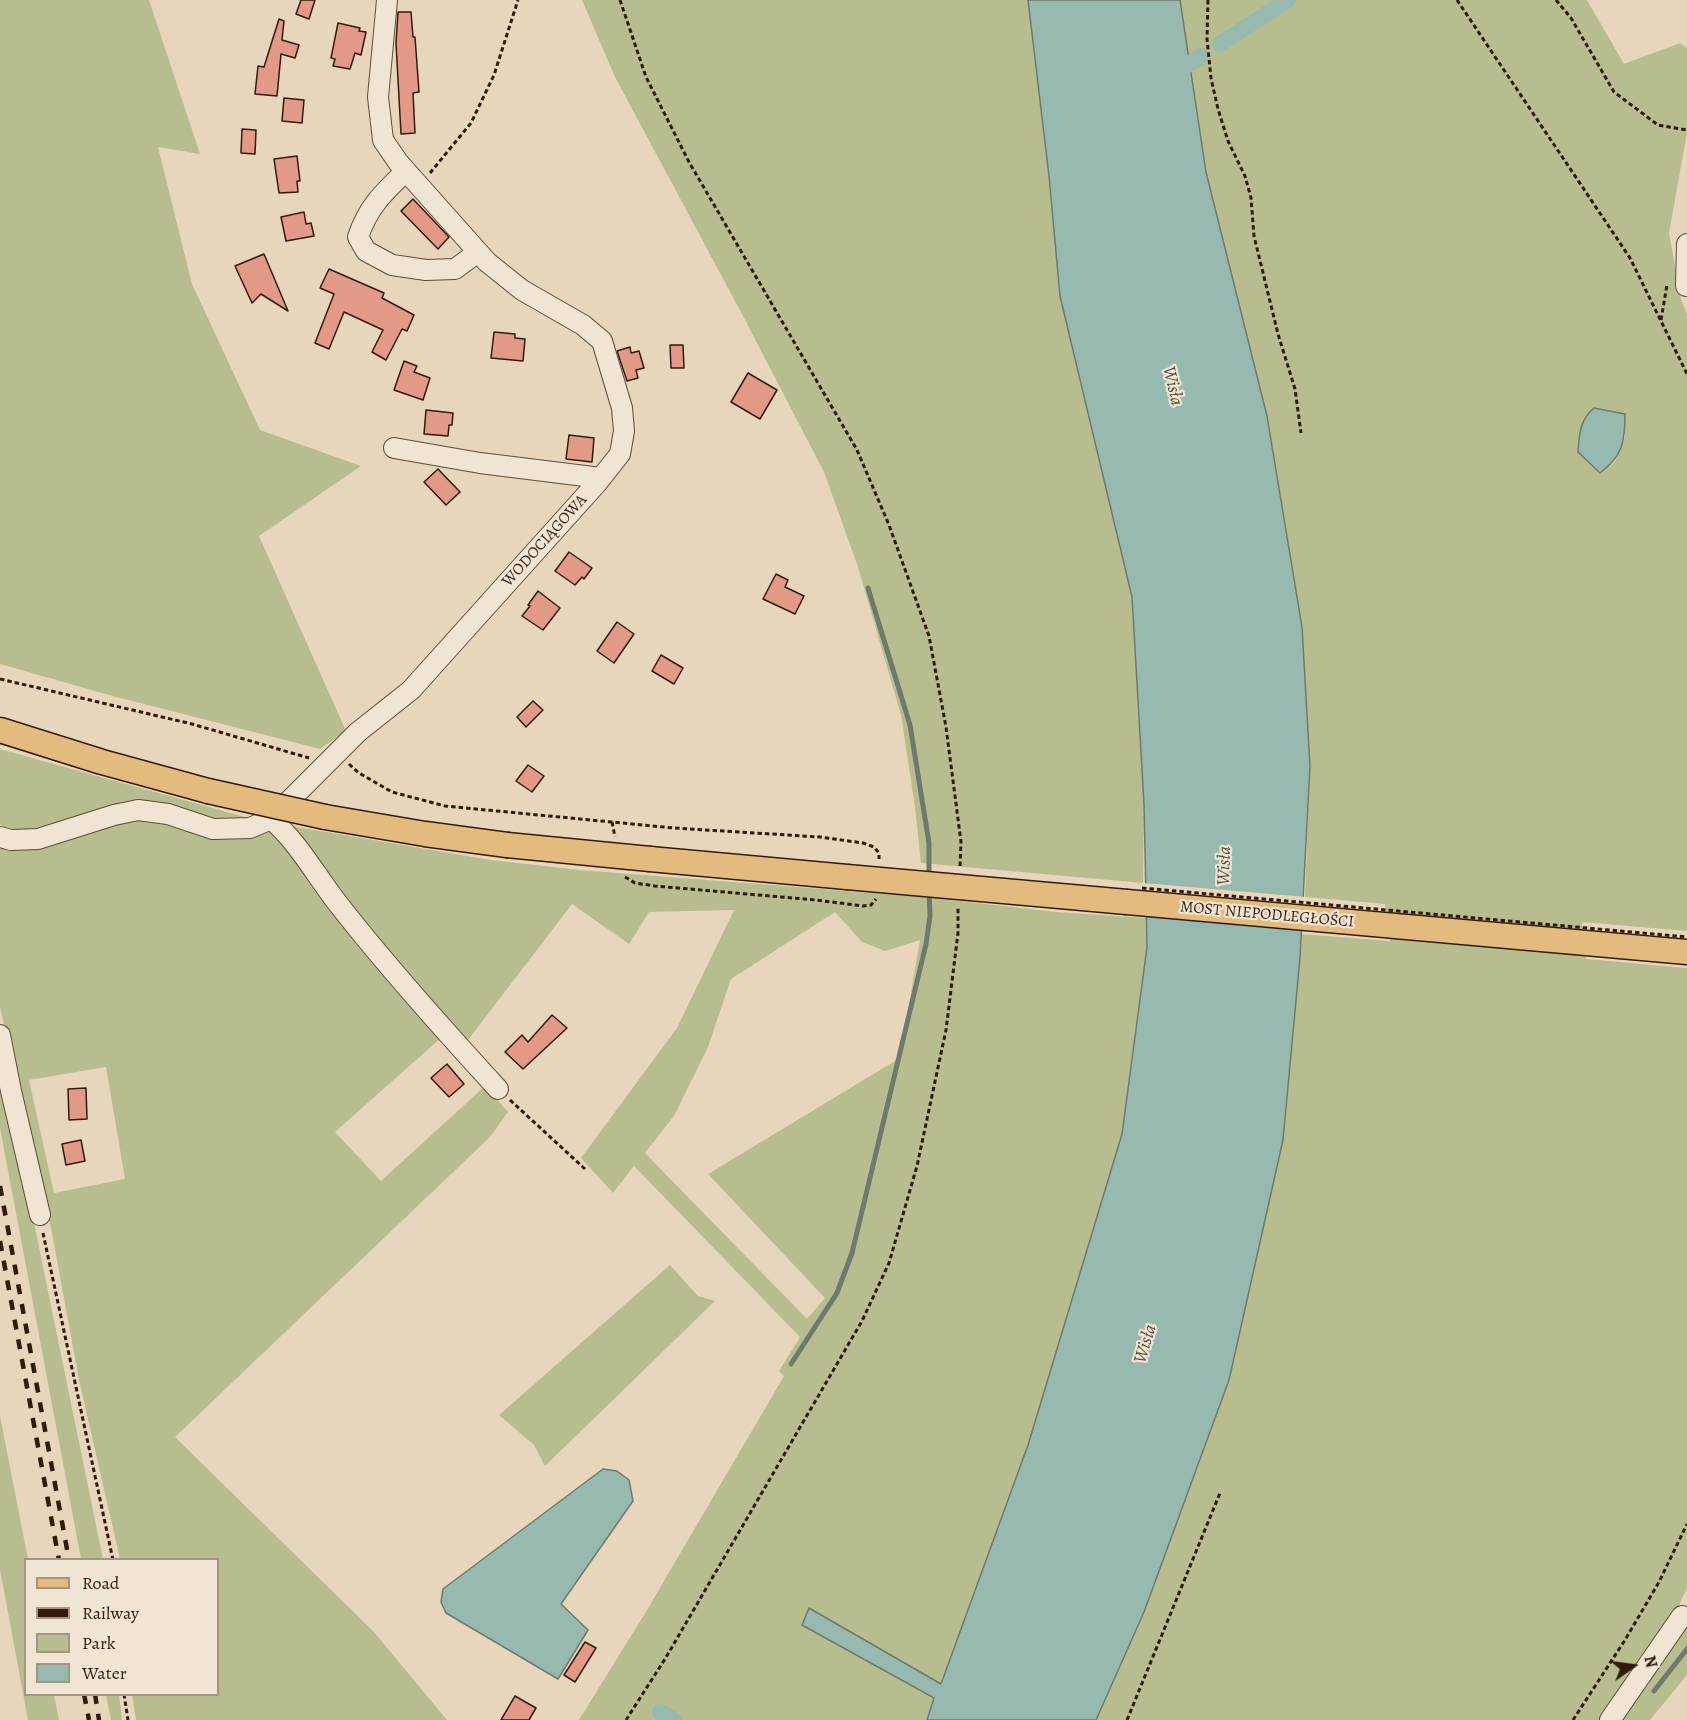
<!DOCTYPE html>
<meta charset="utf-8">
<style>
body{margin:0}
#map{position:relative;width:1687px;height:1720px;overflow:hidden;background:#e8d6bc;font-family:Alegreya,serif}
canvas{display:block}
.legend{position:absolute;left:24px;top:1558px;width:195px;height:138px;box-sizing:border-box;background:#f0e4d3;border:2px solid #a49484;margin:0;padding:8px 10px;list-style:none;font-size:18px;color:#321b0e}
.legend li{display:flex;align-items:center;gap:12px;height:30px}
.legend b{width:30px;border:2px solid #a49484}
.north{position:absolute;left:1603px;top:1636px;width:60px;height:60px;-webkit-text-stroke:4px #f0e4d3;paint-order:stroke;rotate:76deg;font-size:16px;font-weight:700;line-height:24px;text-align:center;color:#321b0e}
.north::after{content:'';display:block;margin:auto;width:21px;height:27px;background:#321b0e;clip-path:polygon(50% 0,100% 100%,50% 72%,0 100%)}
</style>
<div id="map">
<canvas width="1687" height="1720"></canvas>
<ul class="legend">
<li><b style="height:8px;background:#e4bb7e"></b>Road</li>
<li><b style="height:8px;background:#321b0e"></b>Railway</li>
<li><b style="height:16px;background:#b8bd8f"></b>Park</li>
<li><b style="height:16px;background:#97b9af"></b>Water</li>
</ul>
<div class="north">N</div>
</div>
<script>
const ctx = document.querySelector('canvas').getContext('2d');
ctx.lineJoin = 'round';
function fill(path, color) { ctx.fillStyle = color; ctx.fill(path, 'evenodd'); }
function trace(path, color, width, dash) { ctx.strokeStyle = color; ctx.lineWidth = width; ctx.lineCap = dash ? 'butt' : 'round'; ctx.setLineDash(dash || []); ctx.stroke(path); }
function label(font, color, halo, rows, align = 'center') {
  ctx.font = font + ' Alegreya,serif'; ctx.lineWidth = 4.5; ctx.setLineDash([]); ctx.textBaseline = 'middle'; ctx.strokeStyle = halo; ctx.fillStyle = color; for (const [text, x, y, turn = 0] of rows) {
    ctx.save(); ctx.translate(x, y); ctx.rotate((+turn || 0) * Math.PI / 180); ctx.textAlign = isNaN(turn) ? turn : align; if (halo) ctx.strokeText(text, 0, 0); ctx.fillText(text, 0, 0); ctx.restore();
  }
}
fill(new Path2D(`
 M0,0H149L200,154L158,147L192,284L260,430L361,466L259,536L346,731L320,749L109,695L0,664Z
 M582,0H1028L1049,176L1060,296L1132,597L1144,804L1143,883L921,863L915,807L901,715L858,567L824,472L743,316L615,77Z
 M1180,0H1587L1624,64L1680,43L1687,48V133L1669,233L1681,299L1687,314V931L1582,922L1586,959L1687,968V1588L1675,1614L1603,1720H1096L1144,1612L1229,1380L1283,1140L1301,934L1390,941L1385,904L1305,897L1310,766L1302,627L1267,416L1206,172ZM1624,414L1625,437L1615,462L1600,473Z
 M0,749L256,820L220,823L169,809L120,804L43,827L9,833L0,824Z
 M146,817L172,827L233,836L277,831L312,880L411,1008L442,1037L335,1132L381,1181L485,1086L508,1112L490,1137L175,1437L374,1632L447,1720H136L132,1695L218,1694V1560L120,1559L79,1380L52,1233L0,1007V849H26ZM106,1067L125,1179L54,1193L29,1080Z
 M291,826L491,860L580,870L924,897L1056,912L1146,918L1147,947L1122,1134L1028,1445L941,1684L810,1609L802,1625L934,1699L927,1720H579L647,1610L784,1376L779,1371L800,1337L634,1166L613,1193L581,1158L677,1028L734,910L649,912L629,944L572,904L465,1044L338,904ZM835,912L862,942L885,951L920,940L900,1058L708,1174L825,1298L807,1319L645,1153L674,1116L708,1047L731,979Z
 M0,1057L103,1559H81L0,1128Z
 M670,1265L698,1296L715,1301L545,1466L534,1445L499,1415Z
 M0,1416L28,1559L26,1560V1694L54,1695L59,1720H28L0,1570Z
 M1687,1618V1675L1650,1720H1617Z
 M106,1695H119L122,1720H111Z`), '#b8bd8f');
const water = new Path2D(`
 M1028,0H1180L1206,172L1267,416L1302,627L1310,766L1300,958L1283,1140L1229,1380L1144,1612L1096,1720H927L934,1698L802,1625L809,1608L941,1684L1028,1445L1122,1134L1147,947L1144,804L1132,597L1060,296L1049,176Z
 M1594,408L1625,414C1625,441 1623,456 1600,473L1578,452C1579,435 1580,419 1594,408Z
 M603,1469L617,1471L629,1480L633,1501L561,1604L588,1630L558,1679L446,1613L441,1602L443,1589Z`);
fill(water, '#97b9af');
trace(water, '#6f7a6f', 1.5);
fill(new Path2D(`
 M1143,883L1306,897L1304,931L1143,916Z`), '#e8d6bc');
trace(new Path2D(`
 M868,588L910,725L929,843V878
 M791,1364L837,1293L852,1253L926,944L930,916L929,890
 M1654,1691L1687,1649`), '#6f7a6f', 5);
trace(new Path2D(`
 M1220,44L1288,0
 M1172,75L1201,56
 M660,1712L674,1720`), '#97b9af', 16);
const building = new Path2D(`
 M301,0H315L309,19L296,14Z
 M398,12H411L413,37H415L419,92L413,93L415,133L401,134L396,43Z
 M279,19L284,21L282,40L299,45L295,58L281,54L277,96L255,94L258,66L264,67Z
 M338,23L360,28L359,31L366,32L361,55L355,53L350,69L333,66L335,59L331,58Z
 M284,98L304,100L302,123L282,121Z
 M242,129L256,130L255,154L241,153Z
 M297,156L300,181H297L298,192L279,193L274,159Z
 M413,199L449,237L438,249L401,211Z
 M304,212L306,224L311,223L314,236L286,241L281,217Z
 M264,254L288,311L261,294L252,303L235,266Z
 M329,269L384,293L382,298L414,315L407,331L402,329L386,360L372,352L383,330L344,312L329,349L315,343L334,294L320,288Z
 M494,332L515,334V338L525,339L523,361L491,358Z
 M670,345H683L684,368H671Z
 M630,347L631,353L639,351L644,368L636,370L638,378L627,381L617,351Z
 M404,361L417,366L414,372L430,378L423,400L394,390Z
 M748,373L777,390L760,419L731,402Z
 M426,410L453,413L452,425H449L448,436L424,434Z
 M569,435L594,438L592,462L566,459Z
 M438,469L460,492L446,505L424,482Z
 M569,552L592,568L584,579L582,577L575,585L555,571Z
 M776,574L788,580L785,587L804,596L795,614L763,599Z
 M538,591L560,608L543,630L522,616L530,606L528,605Z
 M617,622L634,634L614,663L597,651Z
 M661,655L683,668L674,684L652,671Z
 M533,701L543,710L526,727L517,717Z
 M528,765L544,776L532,792L516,781Z
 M552,1015L567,1028L523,1069L505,1052L522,1035L528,1042Z
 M447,1064L464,1084L449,1097L431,1078Z
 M86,1088L87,1119L69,1120L68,1089Z
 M81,1140L85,1161L66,1165L62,1144Z
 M585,1642L596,1648L575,1682L564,1675Z
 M515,1696L536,1708L529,1720H501Z`);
fill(building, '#e39987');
trace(building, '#321b0e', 1.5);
const minor = new Path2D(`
 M406,171C383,193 368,207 358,237L366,251L392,265L426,270L455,269L478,252
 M1686,286L1687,244
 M394,448L480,463L601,478
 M271,819C299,843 316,876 339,905C389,969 443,1029 498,1089
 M0,837L11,840L38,839L114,815L138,810L168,814L213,829L250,828L271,819L358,732L411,690L597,483L620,454L624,431L622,408L602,341L583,325L522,290L487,262L398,162L383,140L378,97L387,0
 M0,1035L11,1091L40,1215
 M1610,1720L1682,1616`);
const major = new Path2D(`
 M0,730L102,762L208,791
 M325,817L425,834L507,845
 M650,859L847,877
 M1127,902L1687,952`);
trace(minor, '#604a3a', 22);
trace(major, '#321b0e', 27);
trace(new Path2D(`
 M620,0L646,77L689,162L857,450L889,525L929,636L946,727L961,842L960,867
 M1208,0L1207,39L1211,78L1218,109L1228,141L1245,176L1251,198L1254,236L1278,334L1295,389L1301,433
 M1457,0L1630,258L1687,374
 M1556,0L1571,18L1614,92L1658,125L1687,130
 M430,173L471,123L494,75L518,0
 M1661,320L1667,285
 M0,679L192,724L309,758
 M349,764L359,773L392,792L445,806L674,828L820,837L863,843L874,847L879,853V859
 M612,822L615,837
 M625,877L635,883L655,886L816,900L863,906L871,905L876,899
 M510,1100L585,1169
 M43,1233L113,1560
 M124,1694L128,1720
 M626,1720L665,1659L862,1321L889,1263L917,1166L946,1030L958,933V906
 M1127,1720L1220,1493
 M1573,1720L1625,1640L1659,1582L1687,1524`), '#321b0e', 3, [4.5, 3]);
trace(minor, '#f0e4d3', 20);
trace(major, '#e4bb7e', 24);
trace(new Path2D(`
 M0,1186L69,1560
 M0,1241L59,1560
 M84,1694L89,1720
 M95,1694L99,1720`), '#321b0e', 4.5, [10, 10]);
const majorBridge = new Path2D(`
 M208,791L325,817
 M507,845L650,859
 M847,877L1127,902`);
trace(majorBridge, '#321b0e', 27, []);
trace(new Path2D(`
 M1142,888L1687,937`), '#321b0e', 3, [4.5, 3]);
trace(majorBridge, '#e4bb7e', 24);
label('16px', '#321b0e', '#f0e4d3', [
 ["WODOCIĄGOWA",545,541,-48],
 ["MOST NIEPODLEGŁOŚCI",1267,915,5]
]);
label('italic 18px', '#504a3e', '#f0e4d3', [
 ["Wisła",1172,386,77],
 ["Wisła",1225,866,-88],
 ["Wisła",1146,1344,-73]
]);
</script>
